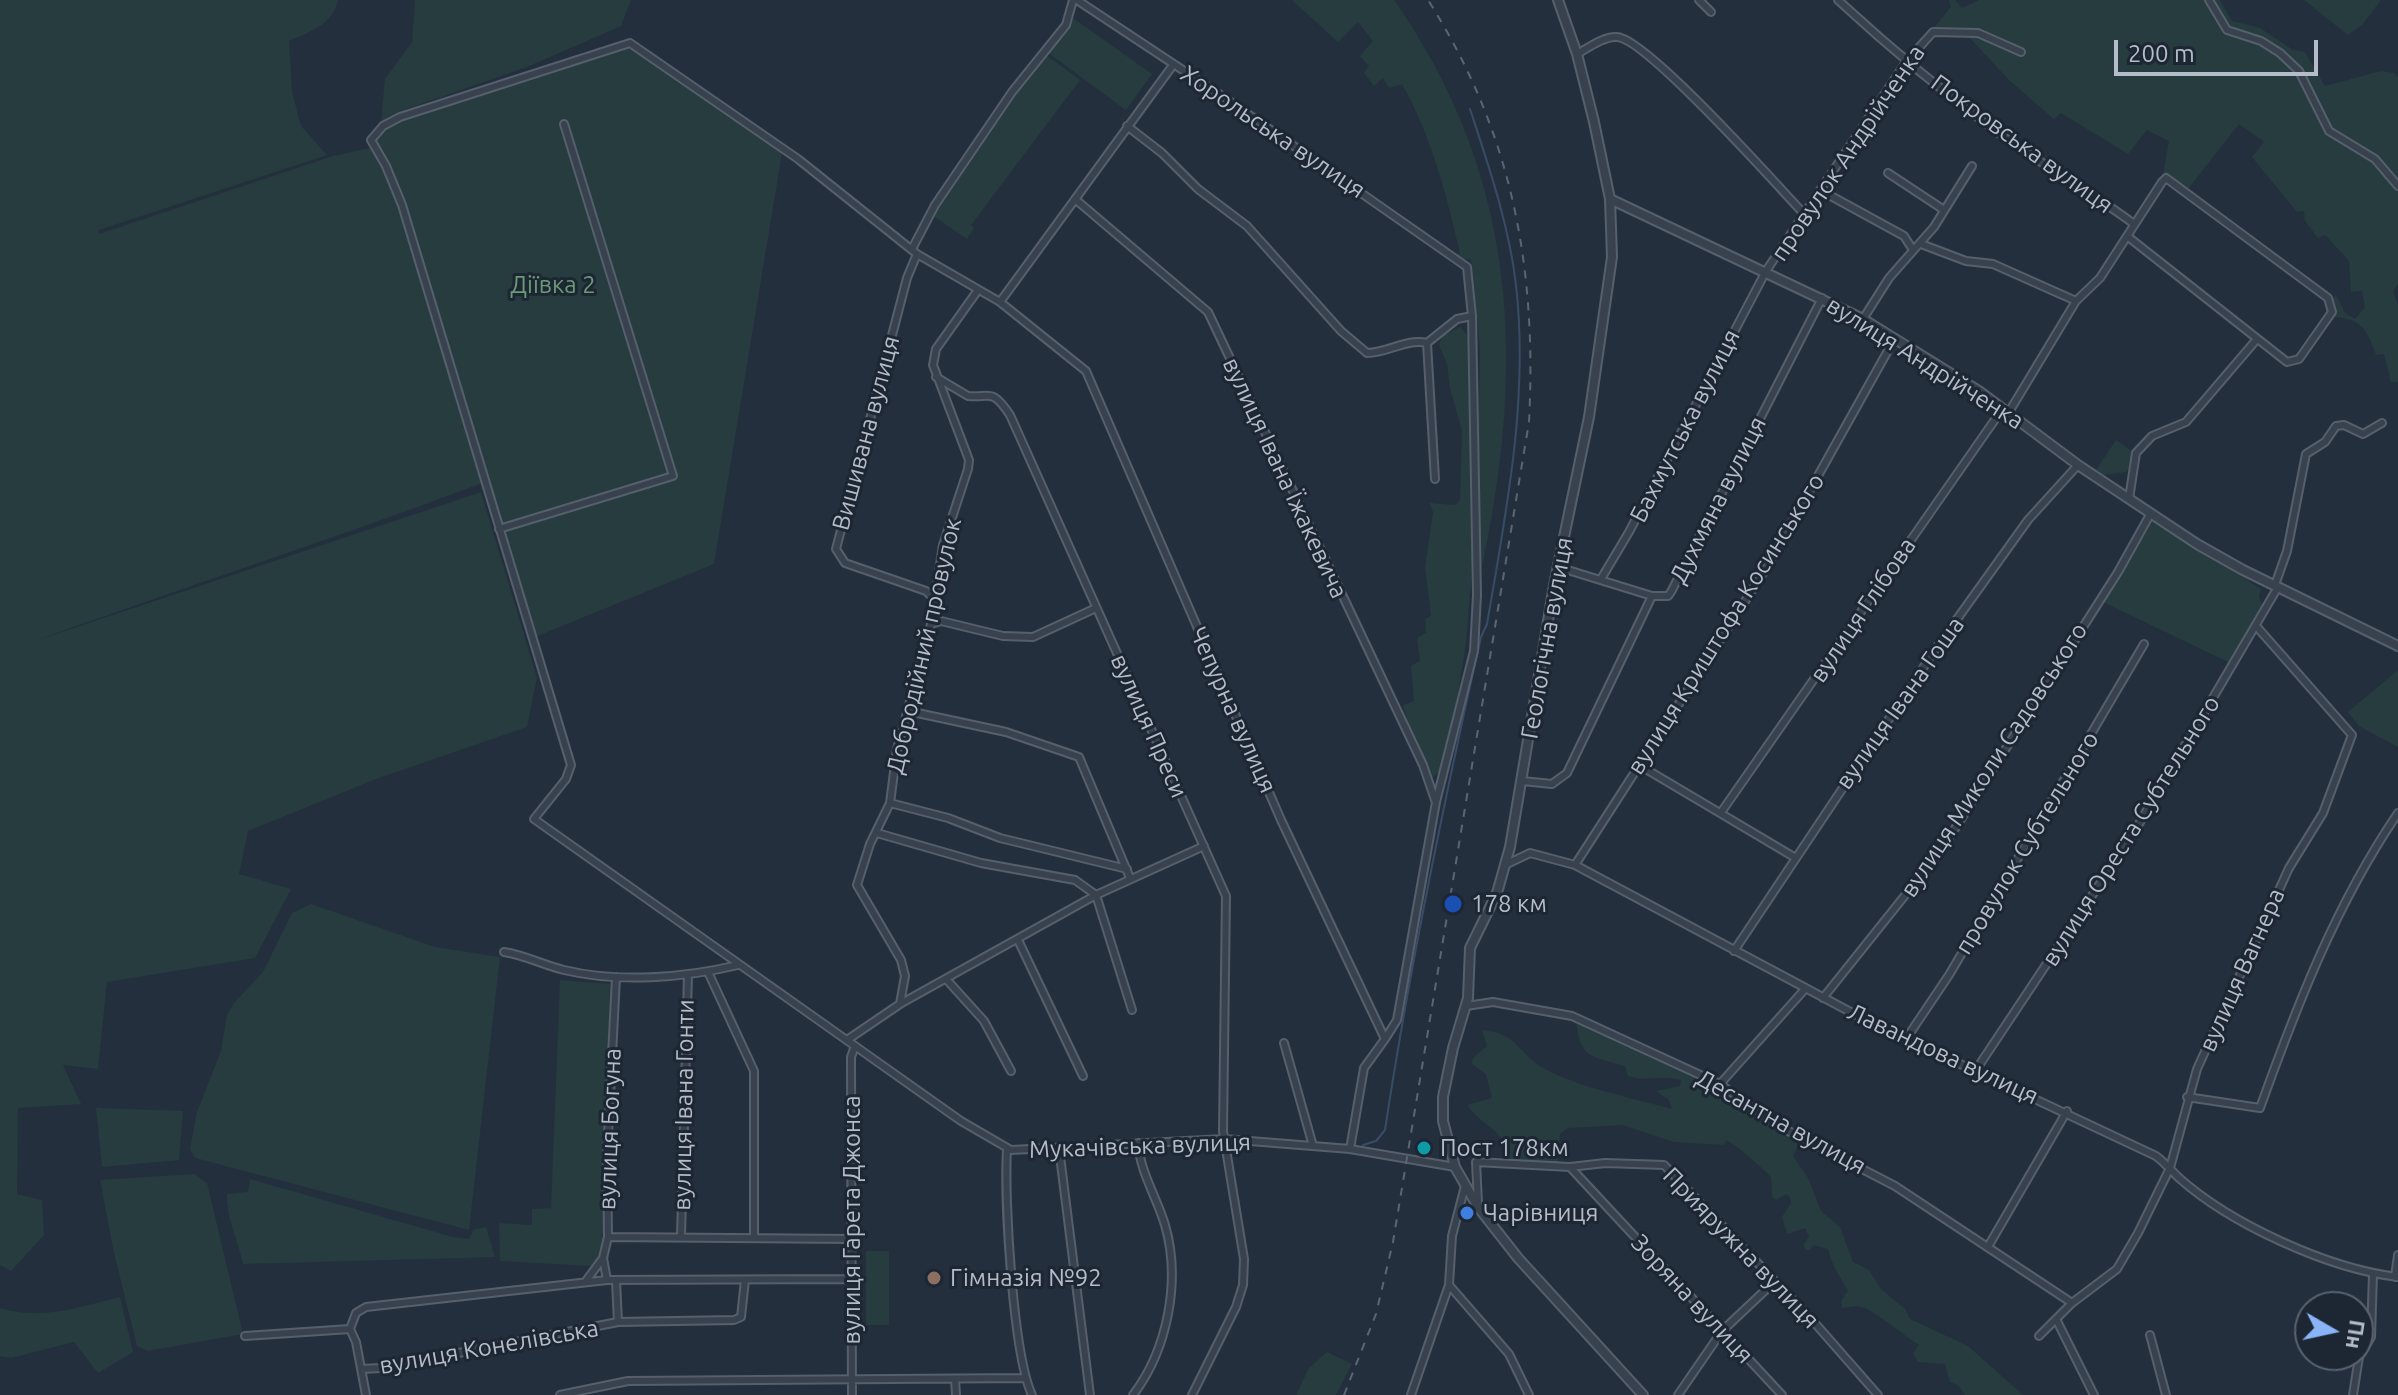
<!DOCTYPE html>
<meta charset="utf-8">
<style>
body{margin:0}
#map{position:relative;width:2398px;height:1395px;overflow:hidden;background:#242f3e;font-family:Ubuntu,sans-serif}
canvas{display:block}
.north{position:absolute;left:2294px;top:1291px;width:80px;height:80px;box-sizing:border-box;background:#1d2633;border:2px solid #59626f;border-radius:50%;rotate:99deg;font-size:22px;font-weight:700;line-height:32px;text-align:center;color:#b4bcc9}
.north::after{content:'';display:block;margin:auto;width:28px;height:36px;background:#8ab4f8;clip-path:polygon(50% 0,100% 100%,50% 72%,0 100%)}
.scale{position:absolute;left:2114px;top:40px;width:204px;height:36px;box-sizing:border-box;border:4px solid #b4bcc9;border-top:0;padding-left:10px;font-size:24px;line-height:28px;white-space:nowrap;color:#b4bcc9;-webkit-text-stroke:6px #1d2633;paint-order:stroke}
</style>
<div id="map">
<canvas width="2398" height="1395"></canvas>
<div class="north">Пн</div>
<div class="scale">200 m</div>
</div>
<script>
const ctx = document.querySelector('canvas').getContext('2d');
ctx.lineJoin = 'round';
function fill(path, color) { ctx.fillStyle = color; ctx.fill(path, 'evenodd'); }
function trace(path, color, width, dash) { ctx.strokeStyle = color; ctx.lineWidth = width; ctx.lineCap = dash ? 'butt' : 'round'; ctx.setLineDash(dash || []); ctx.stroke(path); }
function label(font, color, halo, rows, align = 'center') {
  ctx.font = font + ' Ubuntu,sans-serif'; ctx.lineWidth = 6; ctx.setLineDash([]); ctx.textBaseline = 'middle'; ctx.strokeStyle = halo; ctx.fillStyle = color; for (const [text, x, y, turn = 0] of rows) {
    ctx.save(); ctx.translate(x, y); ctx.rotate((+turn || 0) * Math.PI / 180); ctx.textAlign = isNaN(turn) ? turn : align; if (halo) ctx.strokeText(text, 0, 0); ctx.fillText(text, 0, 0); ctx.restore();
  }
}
fill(new Path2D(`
 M0,0H338C333,24 310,32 289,41L292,91L301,126L327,155L99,230V234L333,156L370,148L381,131L400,120L625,46L638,51L782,153L714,564L535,637L488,481C336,538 182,588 29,643L481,492L537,678L527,727L376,779L248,831L239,874L291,889L255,958L107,982L98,1069L63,1065L81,1104L18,1108L17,1194L42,1200L44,1235L11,1271L0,1265Z
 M415,0H631L621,26L527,67L395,113L381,123L385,79L412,42Z
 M1292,0H1394C1520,179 1526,369 1480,576L1477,552L1480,347L1471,259L1460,260L1454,255L1460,253C1446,193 1432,138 1402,84L1389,88L1383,78L1374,86L1364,73L1369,66L1360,56L1373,41L1358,22L1338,42Z
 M1949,0H1955L1962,8L1979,0H2220L2232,21L2260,28L2293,50L2305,52L2325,86L2381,71L2394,73L2398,77V284L2393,291L2398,305V382H2391L2384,354L2376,355C2367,329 2361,318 2332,317L2336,310L2332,298L2336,295L2345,313L2355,319L2365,307L2362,291L2351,292L2349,261L2325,235L2318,238L2305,221L2304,211L2297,212L2252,157L2264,142L2239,124L2188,189L2163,175L2169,141L2147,130L2128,154L2061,113L2054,119L2010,81L1966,34L1932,30L1951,7Z
 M2304,0H2381L2362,25L2348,35Z
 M1073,18L1152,74L1126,110L1047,52Z
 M1045,54L1080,80L971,225L974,228L967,239L932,215L1014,93Z
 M1461,327L1467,335L1470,357L1472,571L1466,644L1451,735L1439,772L1431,779L1411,735L1403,705L1414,701L1411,666L1420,661L1417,638L1426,633L1425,619L1431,616L1425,568L1433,512L1430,503L1455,505L1460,500L1462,431L1450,388L1447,364L1439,345L1442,336Z
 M2116,440L2133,452L2131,466L2126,472L2104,475L2096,470Z
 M2154,520L2261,589L2259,597L2263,607L2230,663L2103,602Z
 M2398,670V747L2359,726L2348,712Z
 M311,904L435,947L500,957L469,1230L195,1158L190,1149L197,1112L221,1051L227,1015L234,1003L263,972L292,913Z
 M560,980L610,984L604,1225L600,1256L592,1266L500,1261L499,1223L532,1225V1209L551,1208Z
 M1576,1019L1641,1050C1651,1061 1665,1061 1679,1067C1722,1088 1758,1118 1801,1139L1793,1156L1808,1178L1821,1211L1840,1227L1853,1262L1869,1270L1881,1289L1905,1309L1910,1319L1968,1346L2023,1395H1965L1958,1385L1950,1382L1945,1364L1918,1362L1913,1353L1919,1345C1904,1336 1873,1309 1861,1307C1854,1305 1848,1308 1842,1308L1841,1301L1848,1291C1839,1275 1832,1266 1828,1249L1814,1245L1808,1251L1803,1246L1809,1236L1805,1228L1787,1234L1782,1217L1791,1203L1790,1197L1786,1194L1776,1200L1772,1197L1771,1177C1762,1168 1736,1144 1726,1140L1724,1145L1674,1142L1623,1125L1568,1128L1560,1134L1557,1165L1509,1163C1506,1127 1487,1132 1467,1105L1492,1098L1486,1074L1472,1064L1473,1058L1487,1046L1482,1030C1519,1033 1518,1054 1543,1068C1582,1089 1630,1097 1672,1109L1669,1100L1656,1091L1680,1086L1681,1080C1664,1075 1643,1082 1628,1076L1625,1066C1591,1056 1579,1059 1576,1019Z
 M96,1108L183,1111L179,1160L102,1167Z
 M194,1174L207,1183L243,1334L148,1351L137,1346L114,1253L100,1180Z
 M250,1179L453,1237L469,1239L473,1230L486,1227L495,1257L243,1264C238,1239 226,1218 227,1194L248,1192Z
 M866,1251H889V1325H866Z
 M120,1297L133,1352L98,1373L74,1342L11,1358L0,1356V1308C41,1321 80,1307 120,1297Z
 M1327,1352L1352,1364L1336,1395H1296L1309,1368Z`), '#263c3f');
trace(new Path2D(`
 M1363,1145L1376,1141L1385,1130C1410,964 1444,801 1481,637L1487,624C1506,513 1529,398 1516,285C1509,225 1489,167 1470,109`), '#394c67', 2);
const minor = new Path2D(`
 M1077,0L1228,100L1467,267L1472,316L1477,595L1474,651L1436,802L1397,1020L1385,1039
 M1699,0L1711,12
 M1838,0C1890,48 1944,93 2000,134C2044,166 2091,192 2134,224
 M2209,0L2227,30L2261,41L2280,53L2299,71L2329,131L2375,159L2398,186
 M1577,54C1588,48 1604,36 1617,37C1646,38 1777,185 1804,214
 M1127,126L1162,153L1198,189L1247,226L1341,331L1367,353C1388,353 1407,338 1427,343L1457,319L1472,316
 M1888,173L1944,210
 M1820,190L1904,236L1913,250
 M1075,199L1208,312L1423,765L1435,800
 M1921,244L1966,261L1993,264L2076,301
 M912,249L935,205L1012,92L1066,25L1073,0
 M917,254L907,278L836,549L845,563L926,591L934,599
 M1000,302L1173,65
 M1863,319L1889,278L1934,227L1972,166
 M1427,343L1435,479
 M936,377L968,396C991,398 992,388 1010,415L1226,896L1223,1131L1244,1259L1243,1285L1236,1307L1192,1395
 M2009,412L2076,301L2100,278L2162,182L2166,178L2328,298L2332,312L2299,359L2287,362L2127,236
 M2129,499L2136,453L2152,436L2186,422L2257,339
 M499,529L673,476L564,124
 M1558,567L1652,596
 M1601,579L1629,532L1766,271L1906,62L1933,32L1978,33L2021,52
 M2275,585L2287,551L2306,454L2325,442L2336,426L2344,425L2363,434L2382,423
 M931,624L941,621L1003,636L1033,637L1096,608
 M908,711L1006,732L1079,757L1130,878
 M1639,765L1794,857
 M1522,781L1552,784L1567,773L1652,596H1668L1671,592L1822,298
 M890,803L948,818L1000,838L1127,869
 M1722,811L2003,408
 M877,833L981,863L1075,880L1096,895L1132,1010
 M1507,864L1530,853L1575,865L1858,1016L2156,1156C2164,1162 2171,1170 2178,1177C2230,1224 2329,1269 2398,1277
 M1575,865L1767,567L1895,338
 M1018,940L1083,1076
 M1734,951L1937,647L2028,520L2078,465
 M504,952C525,955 543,965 564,970C618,983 684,978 738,965
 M708,972L754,1071V1237
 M947,980L984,1021L1011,1071
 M1823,998L1942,849L2118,572L2151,513
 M900,1004L905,976L901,960L857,885L870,844L890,803L897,749L931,624L943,545L968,469L969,460L933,365L936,349L978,290
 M1466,1006L1493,1002L1572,1016L1720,1084L1775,1124L1895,1186L2072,1303
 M1906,1039L1949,975L2144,644
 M847,1040L900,1004L1096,895L1204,846
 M1284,1043L1313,1146
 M1976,1070L2133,834L2278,587
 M1720,1084L1805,989
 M2187,1097L2260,1108C2297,1005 2336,904 2398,813
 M1059,1148L1090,1395
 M1007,1149C1004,1199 1013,1354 1032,1395
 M1350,1149L1364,1068L1385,1039L1281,820L1086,371L1000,302L917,254L798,159L630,43L400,117L383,126L371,140L386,166L402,205L571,765L566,779L534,819L961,1121L1011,1150L1225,1139L1350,1149L1455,1167
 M1570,1167L1782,1395
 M1478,1203L1476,1162L1570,1167L1605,1163L1664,1165L1813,1321L1878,1395
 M681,1236L688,975
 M608,1237L852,1239
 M1989,1245L2067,1111
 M2395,1277L2398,1255
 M607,1280L603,1258L608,1237L607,1155L616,977
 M586,1281L603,1258
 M616,1281L618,1322
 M1449,1285L1509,1354L1529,1395
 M2057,1321L2094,1395
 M350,1329L356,1313L366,1307L607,1280L854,1279
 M350,1329L356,1342L366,1395
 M2150,1335L2166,1395
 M245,1336L350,1329
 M2039,1336L2072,1303L2117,1269L2138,1233L2170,1168L2197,1069L2289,868L2323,813L2352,735L2257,627
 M361,1369L381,1368L618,1322L734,1320L741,1317L745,1280
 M955,1379L956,1395
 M560,1395L628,1381L1024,1378
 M852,1395L851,1057L855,1046
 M1133,1395C1168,1349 1181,1280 1165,1225C1157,1198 1140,1172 1138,1143
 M1411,1395L1449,1285L1452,1236L1465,1186
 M1678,1395L1722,1331L1774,1282
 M2353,1395L2359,1357L2371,1337L2373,1274`);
const tertiary = new Path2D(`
 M1558,0L1577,54L1594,122L1610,199L1612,257L1589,417L1554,585L1510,847L1497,893L1470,948L1468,998L1453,1048L1443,1097V1121L1455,1167L1478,1207L1518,1258L1643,1395
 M1610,199L1863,319L1979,391L2078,465L2197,544L2243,570L2398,646`);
trace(minor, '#565f6c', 10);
trace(tertiary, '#565f6c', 12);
trace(minor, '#38414e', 6);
trace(tertiary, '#38414e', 8);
trace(new Path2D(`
 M1344,1395L1376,1314L1393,1242L1529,422C1537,267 1512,132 1428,0`), '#5a6575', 2, [8, 8]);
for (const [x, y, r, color] of [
 [1453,904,10,"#1a4fb4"],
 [1424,1148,8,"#0f9aa8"],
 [1467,1213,8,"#3f7fe0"],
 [934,1278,8,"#8d6e63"]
]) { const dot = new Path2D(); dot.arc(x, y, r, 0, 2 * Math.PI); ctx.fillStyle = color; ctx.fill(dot); trace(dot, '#1d2633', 3); }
label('24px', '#b4bcc9', '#1d2633', [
 ["Хорольська вулиця",1273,132,34],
 ["Покровська вулиця",2022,144,36],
 ["провулок Андрійченка",1848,153,-56],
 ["вулиця Андрійченка",1925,363,32],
 ["Бахмутська вулиця",1685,426,-63],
 ["Вишивана вулиця",866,433,-75],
 ["вулиця Івана Їжакевича",1285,478,65],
 ["Духмяна вулиця",1718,500,-63],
 ["вулиця Глібова",1863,610,-56],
 ["вулиця Криштофа Косинського",1726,624,-58],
 ["Геологічна вулиця",1547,638,-80],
 ["Добродійний провулок",924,646,-77],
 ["вулиця Івана Гоша",1900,703,-55],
 ["Чепурна вулиця",1233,710,66],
 ["вулиця Преси",1149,726,66],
 ["вулиця Миколи Садовського",1994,760,-57],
 ["вулиця Ореста Субтельного",2131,831,-58],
 ["провулок Субтельного",2027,843,-59],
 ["вулиця Вагнера",2242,970,-66],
 ["Лавандова вулиця",1943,1054,25],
 ["вулиця Івана Гонти",684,1105,-89],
 ["Десантна вулиця",1781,1122,29],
 ["вулиця Богуна",610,1129,-88],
 ["Мукачівська вулиця",1140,1146,-2],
 ["вулиця Гарета Джонса",852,1220,-90],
 ["Прияружна вулиця",1741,1248,46],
 ["Зоряна вулиця",1692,1299,47],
 ["вулиця Конелівська",489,1347,-10]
]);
label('24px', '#6b9a76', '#1d2633', [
 ["Діївка 2",553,285]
]);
label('24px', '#b4bcc9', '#1d2633', [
 ["178 км",1471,904],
 ["Пост 178км",1440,1148],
 ["Чарівниця",1483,1213],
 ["Гімназія №92",950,1278]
], 'left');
</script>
